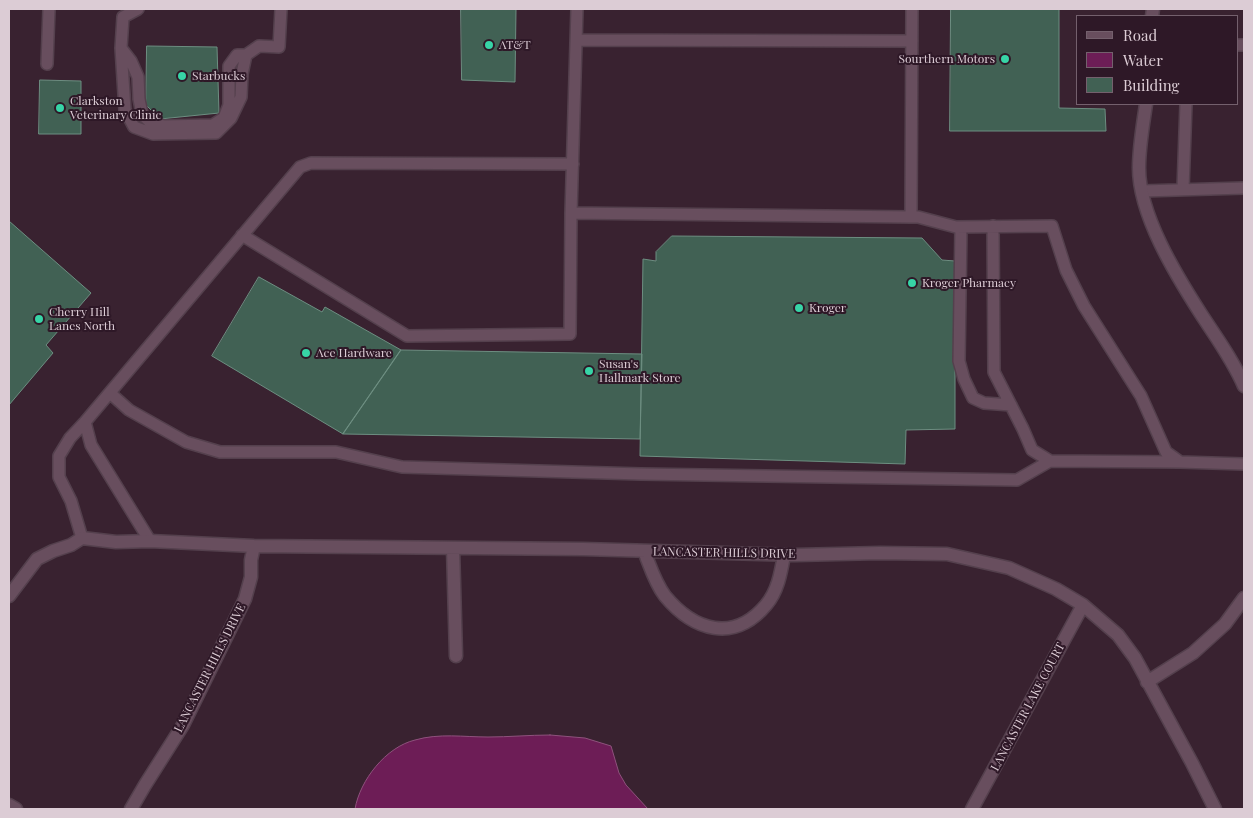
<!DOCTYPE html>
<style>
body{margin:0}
#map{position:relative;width:1253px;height:818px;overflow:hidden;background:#392230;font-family:"Playfair Display",serif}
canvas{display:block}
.frame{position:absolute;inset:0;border:10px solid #dcccd5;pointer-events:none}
.legend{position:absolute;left:1076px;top:15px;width:162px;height:90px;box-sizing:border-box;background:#2e1827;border:1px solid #74606d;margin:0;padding:6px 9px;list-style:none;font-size:15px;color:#dcccd5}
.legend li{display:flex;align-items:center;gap:10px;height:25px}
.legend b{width:25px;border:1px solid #74606d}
</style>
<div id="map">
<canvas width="1253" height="818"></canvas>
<div class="frame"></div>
<ul class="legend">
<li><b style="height:6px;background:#684e5e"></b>Road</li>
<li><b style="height:14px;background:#6d1d56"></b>Water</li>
<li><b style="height:14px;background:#416154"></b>Building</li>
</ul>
</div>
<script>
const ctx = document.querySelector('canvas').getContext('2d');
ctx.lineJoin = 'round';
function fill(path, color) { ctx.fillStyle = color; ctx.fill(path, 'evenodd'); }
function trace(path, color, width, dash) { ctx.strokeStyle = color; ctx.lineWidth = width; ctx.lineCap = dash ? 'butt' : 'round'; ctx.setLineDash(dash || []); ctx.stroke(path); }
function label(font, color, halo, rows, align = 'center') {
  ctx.font = font + ' "Playfair Display",serif'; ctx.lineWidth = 4; ctx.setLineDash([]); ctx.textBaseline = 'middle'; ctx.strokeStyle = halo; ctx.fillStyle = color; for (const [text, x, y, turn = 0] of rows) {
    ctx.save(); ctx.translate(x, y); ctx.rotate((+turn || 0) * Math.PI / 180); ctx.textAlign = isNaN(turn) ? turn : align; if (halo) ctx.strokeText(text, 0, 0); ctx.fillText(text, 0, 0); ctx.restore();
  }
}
const water = new Path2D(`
 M550,735L585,738L611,746L619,773L626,785L648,809H355C360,780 386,747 415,740C439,733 464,737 488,737C509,737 529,735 550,735Z`);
fill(water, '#6d1d56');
trace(water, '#8e527c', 1);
const building = new Path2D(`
 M461,9H516L515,82L462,80Z
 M951,9H1059V108L1105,109L1106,131H950Z
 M147,46L217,47L219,113L160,119L146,105Z
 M40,80L81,81V134H39Z
 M9,221L91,293L46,345L53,353L9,405Z
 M672,236L922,238L942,260L955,261V429L906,430L905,464L640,456L643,259L656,261V252Z
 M259,277L322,312L325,307L401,350L343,434L212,356Z
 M401,350L642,354L640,439L343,434Z`);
fill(building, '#416154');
trace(building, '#6d8e81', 1);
const lane = new Path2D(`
 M138,9L123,17L121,48L125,110L134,127L153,134L216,133L231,118L241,97L242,74L246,55L259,46L279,47L281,9
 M577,9L571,213L911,217H918L956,227L1052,226L1066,270L1084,306L1141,396L1166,452L1180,462L1244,464
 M576,40L912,41
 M1237,45H1244
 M121,48L131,61L138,77L139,99L142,114L152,124L164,126L213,125L224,118L229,105V66L237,55H246
 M47,64L49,9
 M1183,189L1186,104
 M1143,191L1244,188
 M911,217L912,9
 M993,226L994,372L1023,429L1032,450L1050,461L1180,462
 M961,227L959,361L964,379L973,398L984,403L1011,405
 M242,235L407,336L570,334L571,213
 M110,393L129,410L186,442L220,452H336L402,467L641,474L1017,480L1050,461
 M85,422L91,445L150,541
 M82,538L71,501L59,477V456L70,438L85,422L300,167L311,163L573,164`);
const street = new Path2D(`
 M1152,16L1153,9
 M1146,104C1143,125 1139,147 1139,168C1139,215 1176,275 1201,314C1216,337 1233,360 1244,386
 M453,548L456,656
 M644,551C650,566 655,583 665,596C694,631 734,643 766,605C778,591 781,572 784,555
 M9,596L37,559L53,551L71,545L82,538L116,542L150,541L254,546L583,549L796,555L880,553L947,554L1009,568L1056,589L1083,605L1118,635L1135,658L1192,763L1215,809
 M1147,682L1193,653L1225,624L1244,598
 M9,805L16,809
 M131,809L145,785L183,725L245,599L251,577V560L254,546
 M972,809L1083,605`);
trace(lane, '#54404d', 14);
trace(street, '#54404d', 15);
trace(lane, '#684e5e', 11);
trace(street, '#684e5e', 12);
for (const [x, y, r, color] of [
 [489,45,5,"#37d4a6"],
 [1005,59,5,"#37d4a6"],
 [182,76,5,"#37d4a6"],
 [60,108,5,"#37d4a6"],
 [912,283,5,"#37d4a6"],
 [799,308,5,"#37d4a6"],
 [39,319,5,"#37d4a6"],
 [306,353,5,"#37d4a6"],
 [589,371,5,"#37d4a6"]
]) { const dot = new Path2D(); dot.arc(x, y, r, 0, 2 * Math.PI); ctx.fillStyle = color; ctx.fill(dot); trace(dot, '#2e1827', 2); }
label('12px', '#dcccd5', '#2e1827', [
 ["AT&T",499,45],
 ["Sourthern Motors",995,59,"right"],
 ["Starbucks",192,76],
 ["Clarkston",70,101],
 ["Veterinary Clinic",70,115],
 ["Kroger Pharmacy",922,283],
 ["Kroger",809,308],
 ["Cherry Hill",49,312],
 ["Lanes North",49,326],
 ["Ace Hardware",316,353],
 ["Susan's",599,364],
 ["Hallmark Store",599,378]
], 'left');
label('12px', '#dcccd5', '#2e1827', [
 ["LANCASTER HILLS DRIVE",724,553,1],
 ["LANCASTER HILLS DRIVE",210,668,-63],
 ["LANCASTER LAKE COURT",1028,707,-62]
]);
</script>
